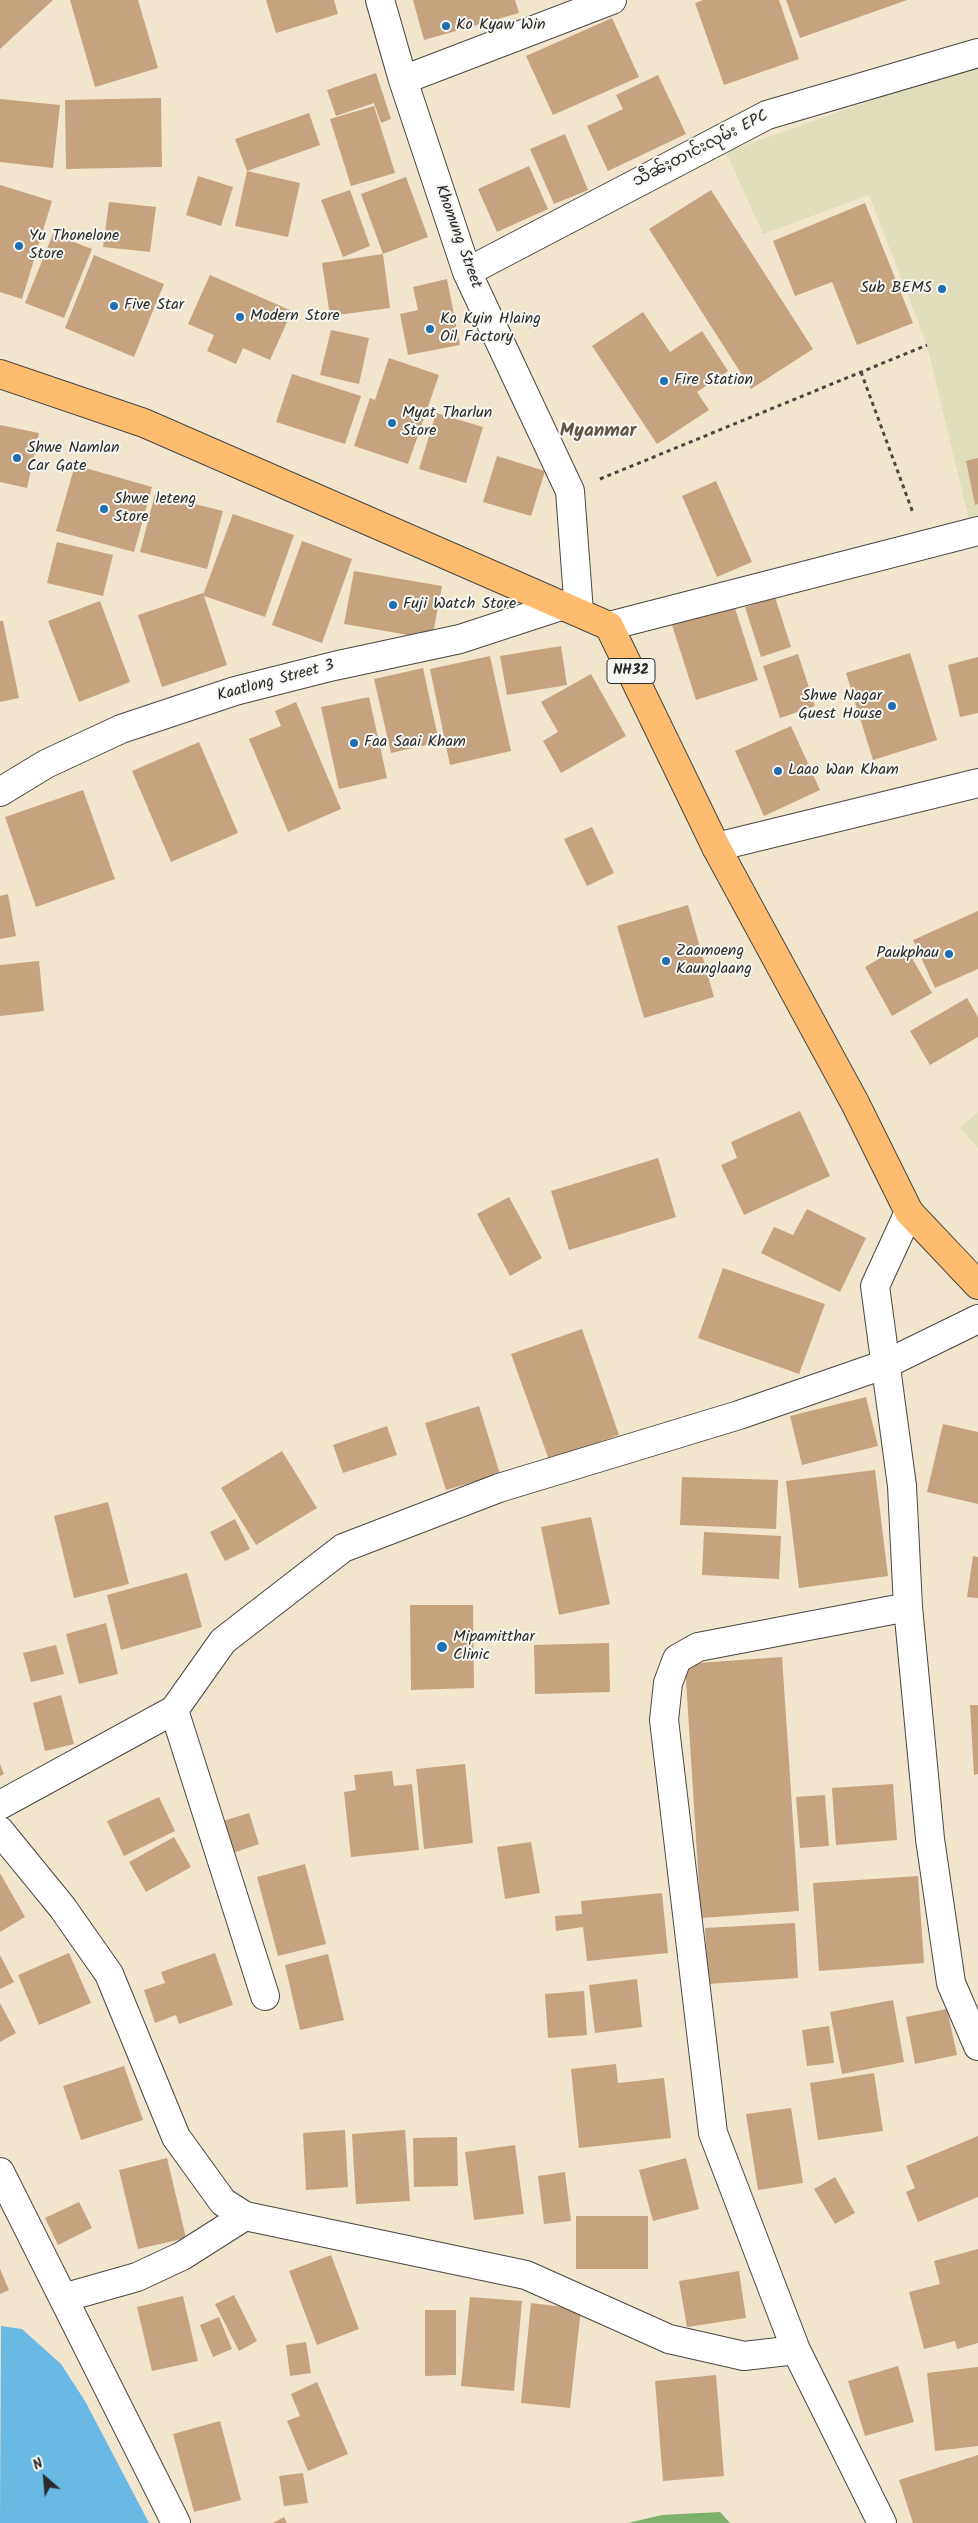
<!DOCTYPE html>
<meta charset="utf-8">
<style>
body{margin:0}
#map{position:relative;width:978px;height:2523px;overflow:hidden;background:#f1e5cd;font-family:Kalam,sans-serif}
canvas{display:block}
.north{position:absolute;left:20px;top:2453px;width:50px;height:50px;-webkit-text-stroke:4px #f6f6f2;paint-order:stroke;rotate:333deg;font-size:14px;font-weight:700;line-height:20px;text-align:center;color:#2b2b2b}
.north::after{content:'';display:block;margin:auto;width:18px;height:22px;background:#2b2b2b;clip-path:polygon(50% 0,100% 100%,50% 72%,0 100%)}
</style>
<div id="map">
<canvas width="978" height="2523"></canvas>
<div class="north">N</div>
</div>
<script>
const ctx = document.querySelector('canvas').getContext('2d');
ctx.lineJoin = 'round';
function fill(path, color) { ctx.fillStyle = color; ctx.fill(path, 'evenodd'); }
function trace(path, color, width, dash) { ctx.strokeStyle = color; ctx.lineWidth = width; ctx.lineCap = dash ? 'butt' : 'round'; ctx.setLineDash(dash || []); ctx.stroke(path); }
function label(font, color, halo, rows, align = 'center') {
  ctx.font = font + ' Kalam,"Noto Sans Myanmar",sans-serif'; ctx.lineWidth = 4; ctx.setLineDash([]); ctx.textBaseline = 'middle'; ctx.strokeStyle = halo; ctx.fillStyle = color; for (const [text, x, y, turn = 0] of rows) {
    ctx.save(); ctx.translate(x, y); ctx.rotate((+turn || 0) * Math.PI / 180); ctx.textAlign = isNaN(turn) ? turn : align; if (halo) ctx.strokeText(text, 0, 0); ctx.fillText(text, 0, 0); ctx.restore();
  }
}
fill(new Path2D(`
 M978,68V518L969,520L927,345L869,195L763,234L726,152L884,96Z
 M978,1112V1148L960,1128Z`), '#dfddbb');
fill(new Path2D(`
 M720,2512L730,2523H628L662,2515Z`), '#7eb06b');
fill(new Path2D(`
 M1,2326L22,2329L61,2364L85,2401L149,2523H0Z`), '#69b9e4');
fill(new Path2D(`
 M0,0H53L0,49Z
 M70,0H138L158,68L95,87Z
 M266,0H334L338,14L276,33Z
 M413,0H515L519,13L424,40Z
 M703,0H779L799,59L724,85L695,3Z
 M786,0H907L800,38Z
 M612,18L639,77L553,115L526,56Z
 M376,73L391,119L381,123L374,103L336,116L327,90Z
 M658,75L686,134L608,171L587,126L623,109L616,95Z
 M161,98L162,167L66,169L65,100Z
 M0,99L60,105L53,168L0,162Z
 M374,106L395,173L351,186L330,119Z
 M309,113L320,145L247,171L235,139Z
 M565,134L588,190L554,204L530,149Z
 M529,166L548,209L497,232L478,189Z
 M247,171L300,183L288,237L235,226Z
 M198,176L233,187L221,226L186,215Z
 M406,177L428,237L383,254L361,194Z
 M0,185L52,201L22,299L0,292Z
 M350,190L370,246L343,257L321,200Z
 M711,190L813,349L751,389L649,229Z
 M109,202L156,207L150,252L103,247Z
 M865,203L913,323L857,345L832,282L795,296L773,241Z
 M53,234L92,249L64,318L25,303Z
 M383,254L390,308L330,316L322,263Z
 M94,255L164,284L134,357L65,328Z
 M210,275L292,311L270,360L243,348L236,364L207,351L214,335L188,324Z
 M447,279L460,345L408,355L400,314L418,310L413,287Z
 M643,312L670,352L702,331L728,371L697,392L709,410L657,444L592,346Z
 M331,330L369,338L359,384L320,375Z
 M389,358L439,375L408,464L354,446L370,398L375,400Z
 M292,374L361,396L345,444L276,422Z
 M436,413L483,427L466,483L419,469Z
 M0,425L39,433L27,488L0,482Z
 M497,456L545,471L531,516L483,502Z
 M978,458V504L975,505L966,461Z
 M75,465L152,487L134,552L56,531Z
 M716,481L752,562L717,577L682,496Z
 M155,494L223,511L207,569L140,552Z
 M233,514L294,535L265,617L204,596L227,665L162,687L138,615L203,593V595Z
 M302,541L352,559L322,643L272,625Z
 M57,542L113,555L103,596L47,583Z
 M354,571L442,586L432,639L344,624Z
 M775,597L791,647L761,657L745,607Z
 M100,601L130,682L79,702L48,621Z
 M734,605L758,680L696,700L672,625Z
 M0,621H3L19,698L0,702Z
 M561,646L567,685L507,695L500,656Z
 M910,653L937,740L873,760L846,673Z
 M798,654L815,706L780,718L763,666Z
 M490,656L511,751L450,765L430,669Z
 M978,657V713L960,717L948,665Z
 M423,668L439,742L391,753L374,679Z
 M591,674L626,736L561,773L543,741L558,732L541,702Z
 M369,697L387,778L339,789L321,707Z
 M296,702L341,809L288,832L249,739L281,726L275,711Z
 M791,726L820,790L764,816L735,751Z
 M199,742L238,833L171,862L132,771Z
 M83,790L115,879L36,907L5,817Z
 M592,827L614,873L587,886L564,839Z
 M8,894L16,936L0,939V896Z
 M688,905L714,997L644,1018L617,926Z
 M978,911V969L935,988L913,940Z
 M904,944L932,993L892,1016L865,967Z
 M39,961L44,1011L0,1016V965Z
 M967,998L978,1017V1037L930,1065L910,1031Z
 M800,1111L830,1176L744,1215L721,1165L737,1158L731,1142Z
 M658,1158L676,1217L569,1250L551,1191Z
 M509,1197L542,1258L510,1276L477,1214Z
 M807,1209L866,1238L840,1292L761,1253L774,1227L793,1235Z
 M723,1268L825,1304L799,1374L698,1338Z
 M582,1329L619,1435L549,1460L511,1354Z
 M866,1397L878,1446L802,1465L790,1416Z
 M479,1406L500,1474L446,1490L425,1423Z
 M943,1424L978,1432V1504L927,1492Z
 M387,1426L397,1455L343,1473L333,1445Z
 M282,1451L317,1508L256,1545L221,1488Z
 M875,1470L888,1576L799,1588L786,1481Z
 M682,1477L778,1480L776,1529L680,1525Z
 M108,1502L129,1584L74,1598L54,1516Z
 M591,1517L610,1604L559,1615L541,1527Z
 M235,1519L250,1549L225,1561L210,1532Z
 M704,1532L781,1536L779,1579L702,1575Z
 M973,1556L978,1557V1598L967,1597Z
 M187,1573L202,1627L121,1650L107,1595Z
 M410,1605H473L474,1688L411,1690Z
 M106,1623L118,1674L79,1684L66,1634Z
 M609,1643L610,1692L535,1694L534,1645Z
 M56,1645L64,1674L31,1682L23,1653Z
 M782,1657L799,1911L701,1918L685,1664Z
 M61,1695L74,1744L45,1751L33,1703Z
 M970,1705H978V1774L974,1775Z
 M0,1764L4,1774L0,1776Z
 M465,1764L473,1843L424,1849L416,1769Z
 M392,1771L394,1786L412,1784L419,1850L351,1857L344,1792L356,1790L354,1775Z
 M893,1784L897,1840L836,1845L832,1788Z
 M825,1795L829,1846L800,1848L796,1797Z
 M159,1797L175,1831L124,1856L107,1821Z
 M249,1813L259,1844L233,1853L223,1821Z
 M174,1837L191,1867L146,1892L129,1862Z
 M531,1842L540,1893L505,1899L497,1847Z
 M305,1864L326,1944L278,1956L257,1877Z
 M0,1873L25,1917L0,1932Z
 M918,1876L924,1963L819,1971L813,1883Z
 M662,1893L668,1953L587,1961L583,1927L556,1931L555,1916L582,1914L581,1901Z
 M795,1923L798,1978L708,1984L705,1928Z
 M69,1953L91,2003L39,2025L18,1975Z
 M215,1953L233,2005L179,2024L176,2015L155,2023L144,1990L165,1983L161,1972Z
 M328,1954L344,2020L300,2030L285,1965Z
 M0,1955L14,1982L0,1989Z
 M637,1979L642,2027L595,2033L589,1985Z
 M584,1991L587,2035L548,2038L545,1994Z
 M893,2000L904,2062L842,2074L830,2012Z
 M0,2003L16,2033L0,2042Z
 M947,2009L957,2055L915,2064L906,2017Z
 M829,2026L834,2063L807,2066L802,2030Z
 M616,2064L618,2083L664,2078L671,2138L579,2148L571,2069Z
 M124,2066L143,2120L81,2140L63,2086Z
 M874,2073L883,2131L818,2140L810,2083Z
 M791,2108L803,2183L758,2190L746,2114Z
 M345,2130L348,2187L306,2190L303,2133Z
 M405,2130L410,2201L356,2204L352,2134Z
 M978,2136V2197L918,2222L906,2192L915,2188L906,2166Z
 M457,2137L458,2186L414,2187L413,2138Z
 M515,2145L524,2214L474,2220L465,2152Z
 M167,2158L186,2238L138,2249L119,2170Z
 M686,2158L699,2209L653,2221L639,2170Z
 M565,2172L571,2221L544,2224L538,2176Z
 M835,2177L855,2213L835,2224L814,2189Z
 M79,2202L92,2228L58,2245L45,2218Z
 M576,2216H648V2269H576Z
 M978,2249V2343L957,2349L955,2341L924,2349L909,2292L940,2284L934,2261Z
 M331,2255L359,2329L317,2345L289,2271Z
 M0,2269L9,2290L0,2294Z
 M739,2271L746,2318L687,2327L679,2281Z
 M234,2295L257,2341L239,2351L215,2304Z
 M183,2296L198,2361L152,2371L137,2307Z
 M470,2297L522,2301L514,2391L461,2386Z
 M531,2303L581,2309L570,2408L521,2403Z
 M425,2310H456V2375L425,2376Z
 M219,2317L232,2349L213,2357L200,2325Z
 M306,2342L311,2373L290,2376L286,2345Z
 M898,2366L914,2422L865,2436L848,2381Z
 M978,2367V2446L935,2451L927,2373Z
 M716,2375L724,2476L663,2481L655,2381Z
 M317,2382L348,2454L308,2471L287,2421L300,2416L291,2394Z
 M220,2421L241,2500L194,2512L173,2434Z
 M978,2455V2523H913L899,2480Z
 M303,2473L308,2503L284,2506L279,2476Z
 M284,2517L287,2523H273Z`), '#c6a37f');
const minor = new Path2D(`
 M380,0L403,80L467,272L570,491L579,612
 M403,80L612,0
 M467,272L767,115L978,53
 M609,626L978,531
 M0,792L46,764L121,729L235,691L334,666L460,639L564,605
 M716,847L978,783
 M909,1212L875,1286L902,1486L908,1607L930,1839L951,1983L978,2046
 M174,1710L265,1996
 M0,1805L174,1710L223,1641L343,1548L499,1488L739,1415L886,1364L978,1319
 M0,1831L62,1907L109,1974L176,2137L223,2202L245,2216L526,2275L669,2339L744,2356L796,2350
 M0,2172L176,2523
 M63,2298L137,2277L182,2256L245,2216
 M882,2523L796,2350L713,2133L664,1720L668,1683L677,1659L698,1647L908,1607`);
const highway = new Path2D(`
 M0,374L144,423L609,626L716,847L855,1103L909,1212L978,1285`);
trace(minor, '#494743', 30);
trace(highway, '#494743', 30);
trace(new Path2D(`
 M861,372L913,513
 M600,479L927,345`), '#494743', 3, [4, 4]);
trace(minor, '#fff', 28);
trace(highway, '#fdbc6f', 28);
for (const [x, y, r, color] of [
 [446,26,5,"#1f6fb2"],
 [19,246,5,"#1f6fb2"],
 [942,289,5,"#1f6fb2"],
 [114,306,5,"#1f6fb2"],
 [240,317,5,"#1f6fb2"],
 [430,329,5,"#1f6fb2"],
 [664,381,5,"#1f6fb2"],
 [392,423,5,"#1f6fb2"],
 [17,458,5,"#1f6fb2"],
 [104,509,5,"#1f6fb2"],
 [393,605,5,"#1f6fb2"],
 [892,706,5,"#1f6fb2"],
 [354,743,5,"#1f6fb2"],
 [778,771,5,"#1f6fb2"],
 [949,954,5,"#1f6fb2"],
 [666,961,5,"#1f6fb2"],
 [442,1647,6,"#1f6fb2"]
]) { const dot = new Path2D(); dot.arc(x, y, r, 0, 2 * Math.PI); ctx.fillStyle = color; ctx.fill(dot); trace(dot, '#f6f6f2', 2); }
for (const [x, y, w] of [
 [631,671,48]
]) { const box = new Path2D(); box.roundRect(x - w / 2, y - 12.5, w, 25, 4); ctx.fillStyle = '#f6f6f2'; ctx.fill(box); trace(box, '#2b2b2b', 1); }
label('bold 15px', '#2b2b2b', null, [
 ["NH32",631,671]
]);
label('16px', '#2b2b2b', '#f6f6f2', [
 ["Ko Kyaw Win",456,26],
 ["Yu Thonelone",29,237],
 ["Store",29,255],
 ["Sub BEMS",932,289,"right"],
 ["Five Star",124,306],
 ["Modern Store",250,317],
 ["Ko Kyin Hlaing",440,320],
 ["Oil Factory",440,338],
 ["Fire Station",674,381],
 ["Myat Tharlun",402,414],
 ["Store",402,432],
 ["Shwe Namlan",27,449],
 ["Car Gate",27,467],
 ["Shwe leteng",114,500],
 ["Store",114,518],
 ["Fuji Watch Store",403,605],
 ["Shwe Nagar",882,697,"right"],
 ["Guest House",882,715,"right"],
 ["Faa Saai Kham",364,743],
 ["Laao Wan Kham",788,771],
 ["Zaomoeng",676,952],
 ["Kaunglaang",676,970],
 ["Paukphau",939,954,"right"],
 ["Mipamitthar",453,1638],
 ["Clinic",453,1656]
], 'left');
label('16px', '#2b2b2b', '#f6f6f2', [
 ["သဵၼ်ႈတၢင်းလုမ်း EPC",701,150,-27],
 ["Khomung Street",457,237,70],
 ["Kaatlong Street 3",276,682,-15]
]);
label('bold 19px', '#615548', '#f6f6f2', [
 ["Myanmar",598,433]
]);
</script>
